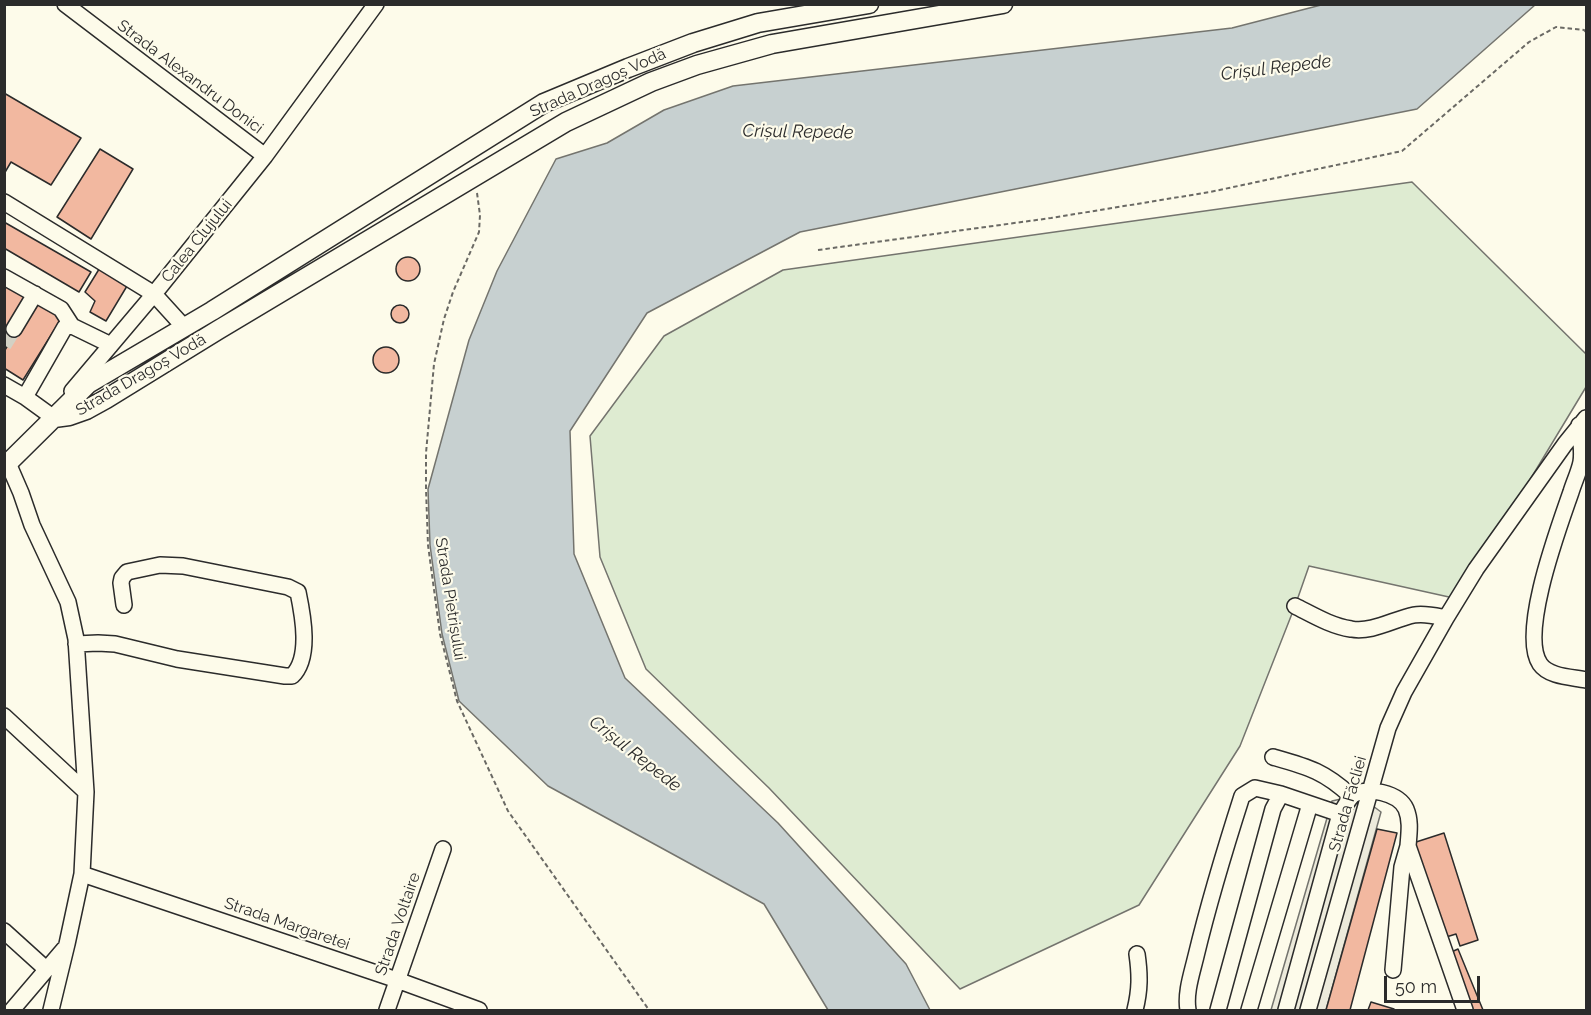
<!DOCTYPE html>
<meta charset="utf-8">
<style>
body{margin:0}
#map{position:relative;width:1591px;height:1015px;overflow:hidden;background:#fdfbea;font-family:Raleway,sans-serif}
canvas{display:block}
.frame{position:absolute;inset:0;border:6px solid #2b2b2b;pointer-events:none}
.scale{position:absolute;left:1384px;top:976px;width:96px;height:27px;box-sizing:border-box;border:3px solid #2b2b2b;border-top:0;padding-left:8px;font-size:18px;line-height:21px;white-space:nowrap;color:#2b2b2b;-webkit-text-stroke:4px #fdfbea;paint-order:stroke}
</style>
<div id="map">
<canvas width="1591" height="1015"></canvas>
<div class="frame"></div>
<div class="scale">50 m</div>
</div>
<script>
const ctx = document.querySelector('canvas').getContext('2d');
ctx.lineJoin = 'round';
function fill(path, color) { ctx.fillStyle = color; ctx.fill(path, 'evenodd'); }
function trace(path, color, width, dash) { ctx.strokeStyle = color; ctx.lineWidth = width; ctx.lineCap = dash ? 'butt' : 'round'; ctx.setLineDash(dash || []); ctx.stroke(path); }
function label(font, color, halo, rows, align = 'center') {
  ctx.font = font + ' Raleway,sans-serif'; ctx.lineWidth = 4.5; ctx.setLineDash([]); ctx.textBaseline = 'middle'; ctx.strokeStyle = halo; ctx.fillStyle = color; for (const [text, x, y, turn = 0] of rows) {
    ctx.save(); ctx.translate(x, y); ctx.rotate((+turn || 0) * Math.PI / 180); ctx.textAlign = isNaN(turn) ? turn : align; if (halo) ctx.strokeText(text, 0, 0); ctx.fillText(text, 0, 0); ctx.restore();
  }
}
const green = new Path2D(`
 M1412,182L1586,354V387L1458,599L1309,566L1295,606L1240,746L1139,905L960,989L769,788L646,669L600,557L590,436L664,336L783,270Z`);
fill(green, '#deebd1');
trace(green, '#74746e', 1.5);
const parking = new Path2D(`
 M1363,794L1300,1010H1271L1332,801Z
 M1373,806L1381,812L1326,1010H1316Z`);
fill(parking, '#eceadb');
trace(parking, '#74746e', 1.5);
const water = new Path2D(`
 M1321,5H1535L1417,109L800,232L647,313L570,431L574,554L625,678L778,823L906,964L930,1010H828L764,904L548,786L459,701L442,634L430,545L428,489L469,340L497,271L556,159L607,143L664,110L733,86L1232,28Z`);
fill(water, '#c7d0d0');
trace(water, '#74746e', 1.5);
const building = new Path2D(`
 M4,93L81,138L51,185L11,162L4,174Z
 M100,149L133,169L91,239L57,217Z
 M4,222L91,272L79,292L4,248Z
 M396 269a12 12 0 1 1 24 0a12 12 0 1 1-24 0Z
 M101,266L130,281L106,321L90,312L95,301L85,292Z
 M4,282L27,296L16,332L5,350Z
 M35,299L63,316L23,380L4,368V350Z
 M391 314a9 9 0 1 1 18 0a9 9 0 1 1-18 0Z
 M373 360a13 13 0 1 1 26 0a13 13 0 1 1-26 0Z
 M1377,829L1397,833L1350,1010H1326Z
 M1444,833L1478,940L1460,946L1456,934L1443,938L1413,843Z
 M1458,949L1483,1010H1470L1447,954Z
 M1371,1002L1394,1009V1010H1368Z`);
fill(building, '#f2b8a0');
trace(building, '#2b2b2b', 1.5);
trace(new Path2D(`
 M4,345L14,329`), '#d3d1c4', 15, [15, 8]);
const minor = new Path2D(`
 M65,4L265,156
 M4,202L154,294L184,327
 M4,277L61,309L72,326
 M14,329L35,294
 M4,385L25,397L54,418L59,411
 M72,391L154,294L265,156L376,4
 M25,397L65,327L72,326L111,345
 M1579,425C1580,437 1583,450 1581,462C1579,472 1574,482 1571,492C1559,527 1519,633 1540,664C1549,677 1572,677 1586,680
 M8,463L21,493L32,525L68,602L76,639L86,792L82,874L67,944L51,1010
 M1295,606C1313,615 1331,626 1351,629C1372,633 1394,619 1414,615C1425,613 1436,616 1446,618
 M76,644L98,643L115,644L177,659L285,676H292C311,658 303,616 298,592L288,587L183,566L160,565L127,572L122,578L121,583L124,605
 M4,716L86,792
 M1273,757C1308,767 1324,771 1351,796
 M82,874L397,980L479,1010
 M4,931L46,969
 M1393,970L1402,867L1408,846
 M12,1010L64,949
 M387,1010L443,849
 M1135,1010C1140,990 1140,975 1137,954
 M1188,1010C1185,993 1192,973 1196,956C1209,902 1225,849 1242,796L1255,788L1281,794L1340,814
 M1218,1010L1273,809L1281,794
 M1249,1010L1310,804
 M1286,1010L1340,814C1344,809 1348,799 1353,795C1367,786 1399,793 1406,809C1411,821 1409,833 1408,846L1465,1010
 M1308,1010L1388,728L1404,692L1446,618L1476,569L1565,444L1586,418`);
const major = new Path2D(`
 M54,418L69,416L86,410L106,399L218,330L566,122L651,82L697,65L772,44L1003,4
 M4,467L88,384L212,311L544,103L628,68L693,43L758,23L869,4`);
trace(minor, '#2b2b2b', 18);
trace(major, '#2b2b2b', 21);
trace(new Path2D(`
 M477,193L480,215L479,232L453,292L444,319L434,364L426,453V489L428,545L440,634L457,701L508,811L649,1010
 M818,250L1051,218L1210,192L1402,151L1529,42L1556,27L1584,30L1586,32`), '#6a6964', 2, [4.5, 3]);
trace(minor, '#fdfbea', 15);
trace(major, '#fdfbea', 18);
label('16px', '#2b2b2b', '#fdfbea', [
 ["Strada Alexandru Donici",190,77,37],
 ["Strada Dragoș Vodă",598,83,-24],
 ["Calea Clujului",197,241,-51],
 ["Strada Dragoș Vodă",141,375,-30],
 ["Strada Pietrișului",450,599,81],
 ["Strada Făcliei",1348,804,-74],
 ["Strada Margaretei",287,924,19],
 ["Strada Voltaire",398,924,-71]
]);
label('italic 18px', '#2b2b2b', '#fdfbea', [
 ["Crișul Repede",1276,68,-7],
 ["Crișul Repede",798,132,1],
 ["Crișul Repede",635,754,38]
]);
</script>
